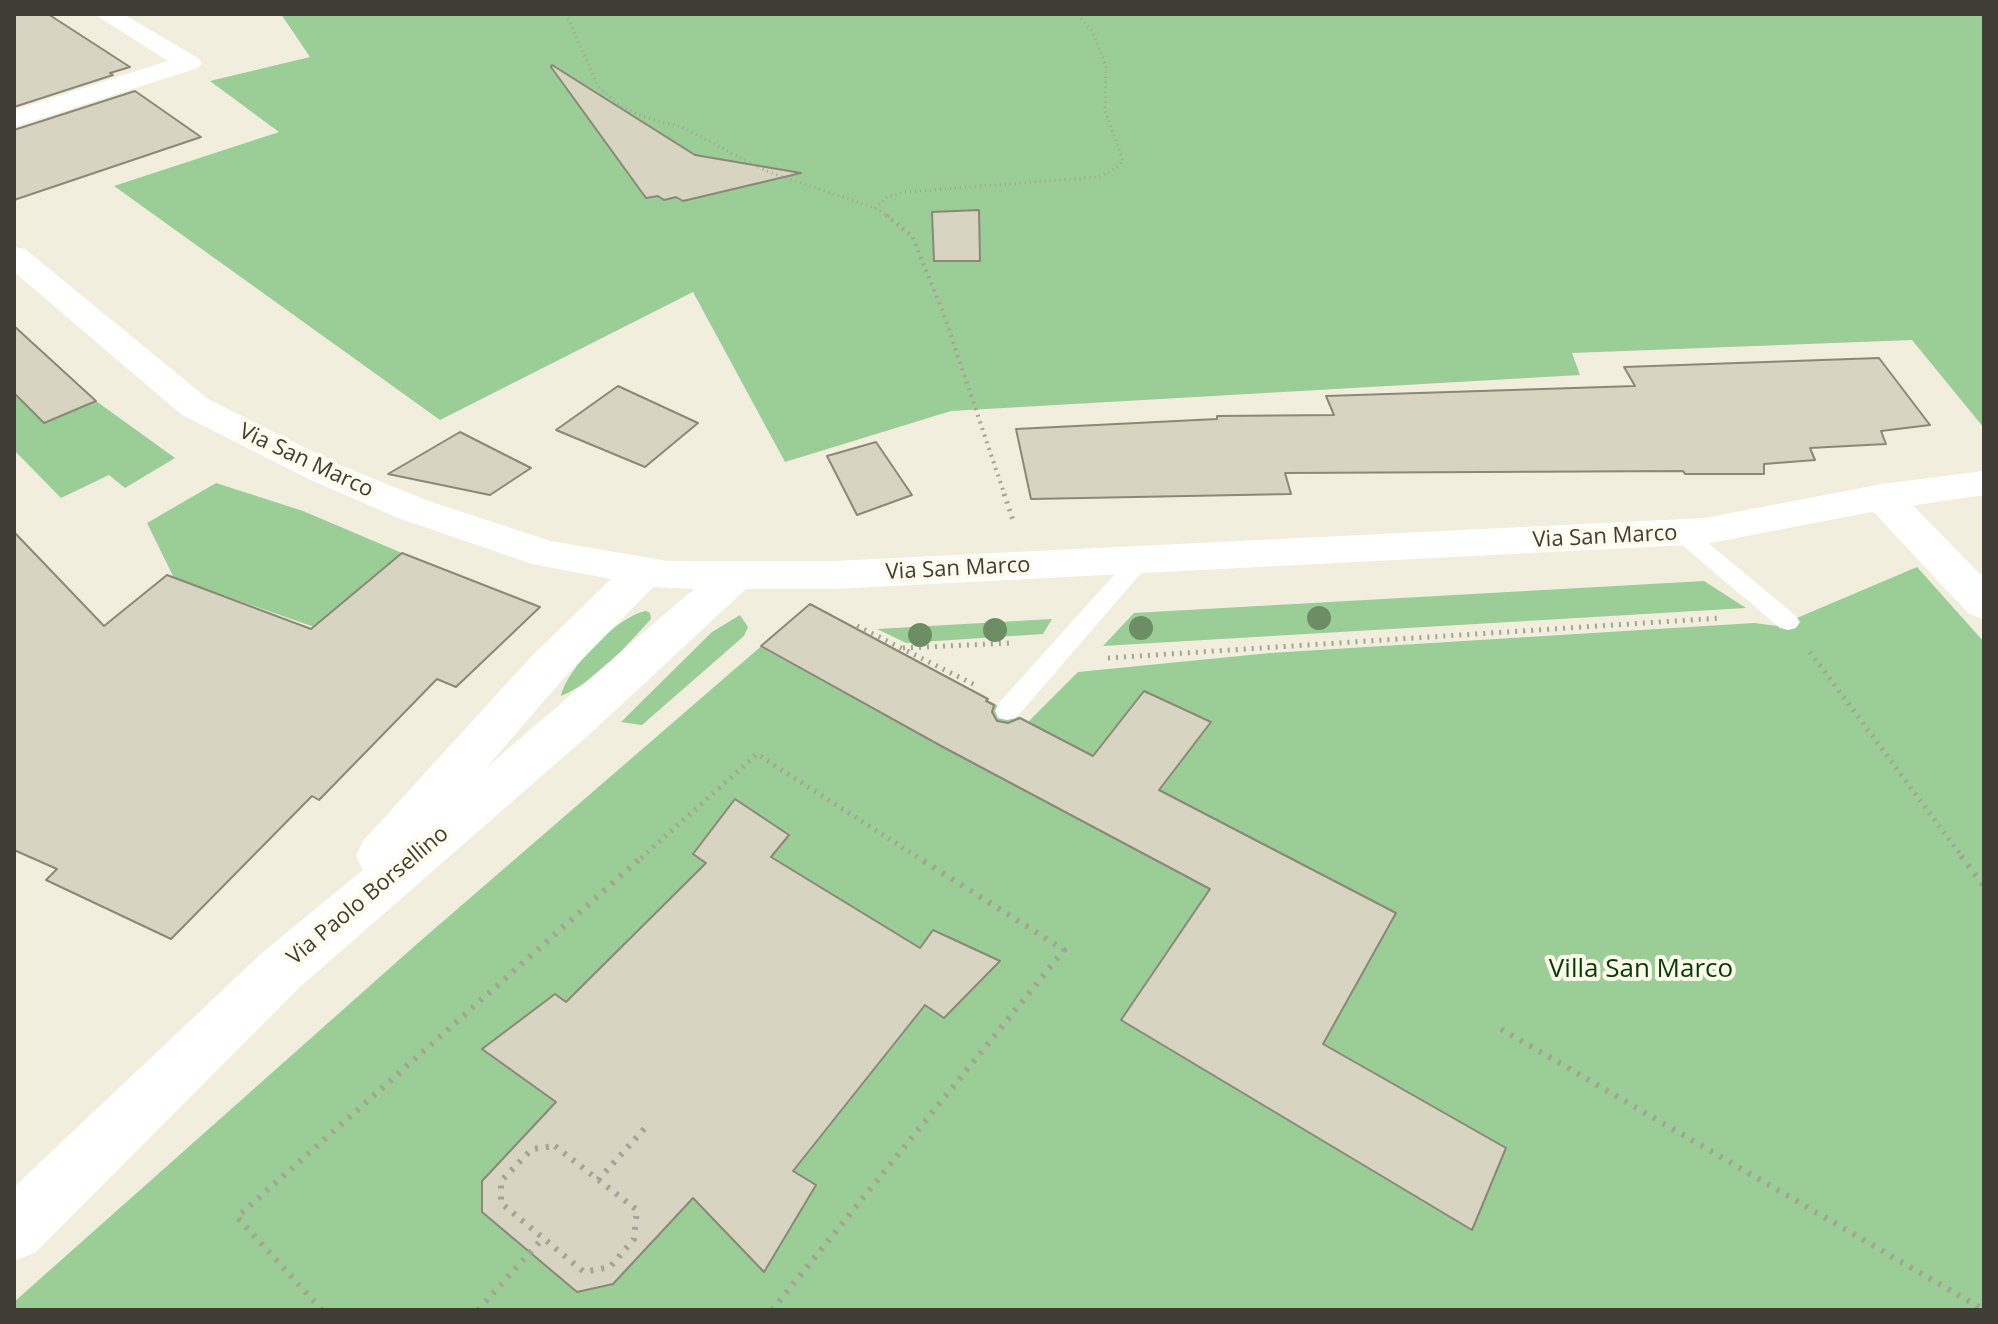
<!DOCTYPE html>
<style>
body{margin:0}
#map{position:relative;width:1998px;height:1324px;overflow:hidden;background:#f2eedd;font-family:"Open Sans",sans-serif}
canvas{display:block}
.frame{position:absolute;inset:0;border:16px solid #3f3d36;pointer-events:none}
</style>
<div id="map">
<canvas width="1998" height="1324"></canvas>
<div class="frame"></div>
</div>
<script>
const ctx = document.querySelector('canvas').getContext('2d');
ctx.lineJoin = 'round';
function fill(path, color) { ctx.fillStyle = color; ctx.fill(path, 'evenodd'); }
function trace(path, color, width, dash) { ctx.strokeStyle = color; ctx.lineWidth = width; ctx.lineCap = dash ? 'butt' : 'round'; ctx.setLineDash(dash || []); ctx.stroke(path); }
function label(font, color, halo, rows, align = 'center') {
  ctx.font = font + ' "Open Sans",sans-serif'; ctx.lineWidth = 8; ctx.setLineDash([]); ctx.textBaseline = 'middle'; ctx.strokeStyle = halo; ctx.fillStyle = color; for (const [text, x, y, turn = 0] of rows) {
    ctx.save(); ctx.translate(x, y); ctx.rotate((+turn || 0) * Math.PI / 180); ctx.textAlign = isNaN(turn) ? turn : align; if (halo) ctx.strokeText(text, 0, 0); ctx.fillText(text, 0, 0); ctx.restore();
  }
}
fill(new Path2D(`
 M281,14H1984V428L1912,340L1572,353L1580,375L951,411L785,462L693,292L440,420L114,186L279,132L210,81L310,57Z
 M14,393L44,423L96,401L175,458L125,488L109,475L61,498L14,450Z
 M216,483L303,511L402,553L314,627L174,578L147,523Z
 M1917,567L1984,642V1310H14V1302L418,943L810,604L1028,722L1078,672L1270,653L1754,623L1778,626Z
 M1704,581L1746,608L1103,646L1134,613Z
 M646,611L650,613L651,619C625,647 597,681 561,696C567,669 617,616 646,611Z
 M740,615L748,627L744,636L642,725L621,722L712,632Z
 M1052,619L1043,634L906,643L877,629Z`), '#9bcd97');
const building = new Path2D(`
 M14,14H48L130,67L110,73L113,75L14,107Z
 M552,65L695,155L801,173L683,201L676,197L664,200L658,196L646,198L551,67Z
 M135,91L201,137L14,200V130Z
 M979,210L980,261H934L932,212Z
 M14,326L96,401L44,423L14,393Z
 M1879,358L1930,425L1881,431L1886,444L1810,448L1815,460L1764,464V474H1685L1683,471L1285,473L1291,494L1031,499L1016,429L1217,419V416L1334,415L1326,396L1635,386L1624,367Z
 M618,386L698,423L645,467L556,430Z
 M460,432L531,468L490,495L388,474Z
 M876,442L912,495L857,515L827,456Z
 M14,532L104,626L167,575L311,629L402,553L540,607L456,687L437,679L319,800L312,796L171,939L46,880L57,869L14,850Z
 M810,604L988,699L986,701L994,705L992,712L997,721L1008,723L1020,718L1093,756L1144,691L1211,722L1159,790L1396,913L1323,1044L1506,1148L1472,1230L1121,1020L1210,889L943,747L761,646Z
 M735,799L789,835L771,857L920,948L933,930L1000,961L944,1018L925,1005L793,1171L816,1185L764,1272L693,1198L613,1284L577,1292L482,1212V1181L556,1102L482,1049L555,994L566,1002L706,863L693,854Z`);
fill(building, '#d7d4c2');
trace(building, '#8b8878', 2);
trace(new Path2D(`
 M566,14L598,86L620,106L644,117L682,127L766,171L875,208L890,217
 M875,208L887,197L906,192L1098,177L1112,171L1123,161L1105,110L1106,66L1092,31L1077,14`), '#a6a396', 3, [1, 4]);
trace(new Path2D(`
 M886,215L912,236L943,312L1005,496`), '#a6a396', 4, [2, 5]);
trace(new Path2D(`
 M1004,494L1014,523
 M857,626L977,686
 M903,648L1010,643
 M1810,652L1963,858
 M1108,658L1721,618
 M641,858L757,754L919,858`), '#a6a396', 5, [2, 6]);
trace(new Path2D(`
 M1961,856L1984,886
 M1501,1029L1984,1310
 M555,1146L637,1210L634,1239L610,1267L584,1272L501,1203V1181L532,1149Z
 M598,1180L645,1128
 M322,1310L237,1217L643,856
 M478,1310L543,1238
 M772,1310L1064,950L916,856`), '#a6a396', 6, [3, 8]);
fill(new Path2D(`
 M1682,526L1690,528L1796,616L1800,622L1796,628L1788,630L1780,628L1674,538L1671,533L1674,528Z
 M1140,552L1148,555L1151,560L1148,565L1016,718L1007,720L998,718L995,711L998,704L1132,555Z`), '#fff');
fill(new Path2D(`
 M94,14H123L198,58L202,63L198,68L14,127V110L168,61Z
 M1882,484L1896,488L1984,578V619L1969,614L1868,506L1863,497L1868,488Z`), '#fff');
fill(new Path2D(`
 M14,247L25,249L208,399L337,464L426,500L550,541L668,561H834L1705,518L1882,484L1984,471V495L1882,510L1705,544L834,589H746L592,732L301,986L36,1252L14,1261V1187L263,952L363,870L356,856L363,841L531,657L611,579L532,564L398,518L311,480L182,415L14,272ZM653,587L694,589L487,767L563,679Z`), '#fff');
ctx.fillStyle = '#6d8e64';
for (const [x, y] of [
 [1319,618],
 [1141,628],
 [995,630],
 [920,635]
]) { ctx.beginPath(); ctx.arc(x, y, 12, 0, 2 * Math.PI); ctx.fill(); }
label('22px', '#3f3d36', '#fefbed', [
 ["Via San Marco",306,461,25],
 ["Via San Marco",1605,537,-3],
 ["Via San Marco",958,569,-3],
 ["Via Paolo Borsellino",368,896,-40]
]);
label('26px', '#003f01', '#fefbed', [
 ["Villa San Marco",1641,970]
]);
</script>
